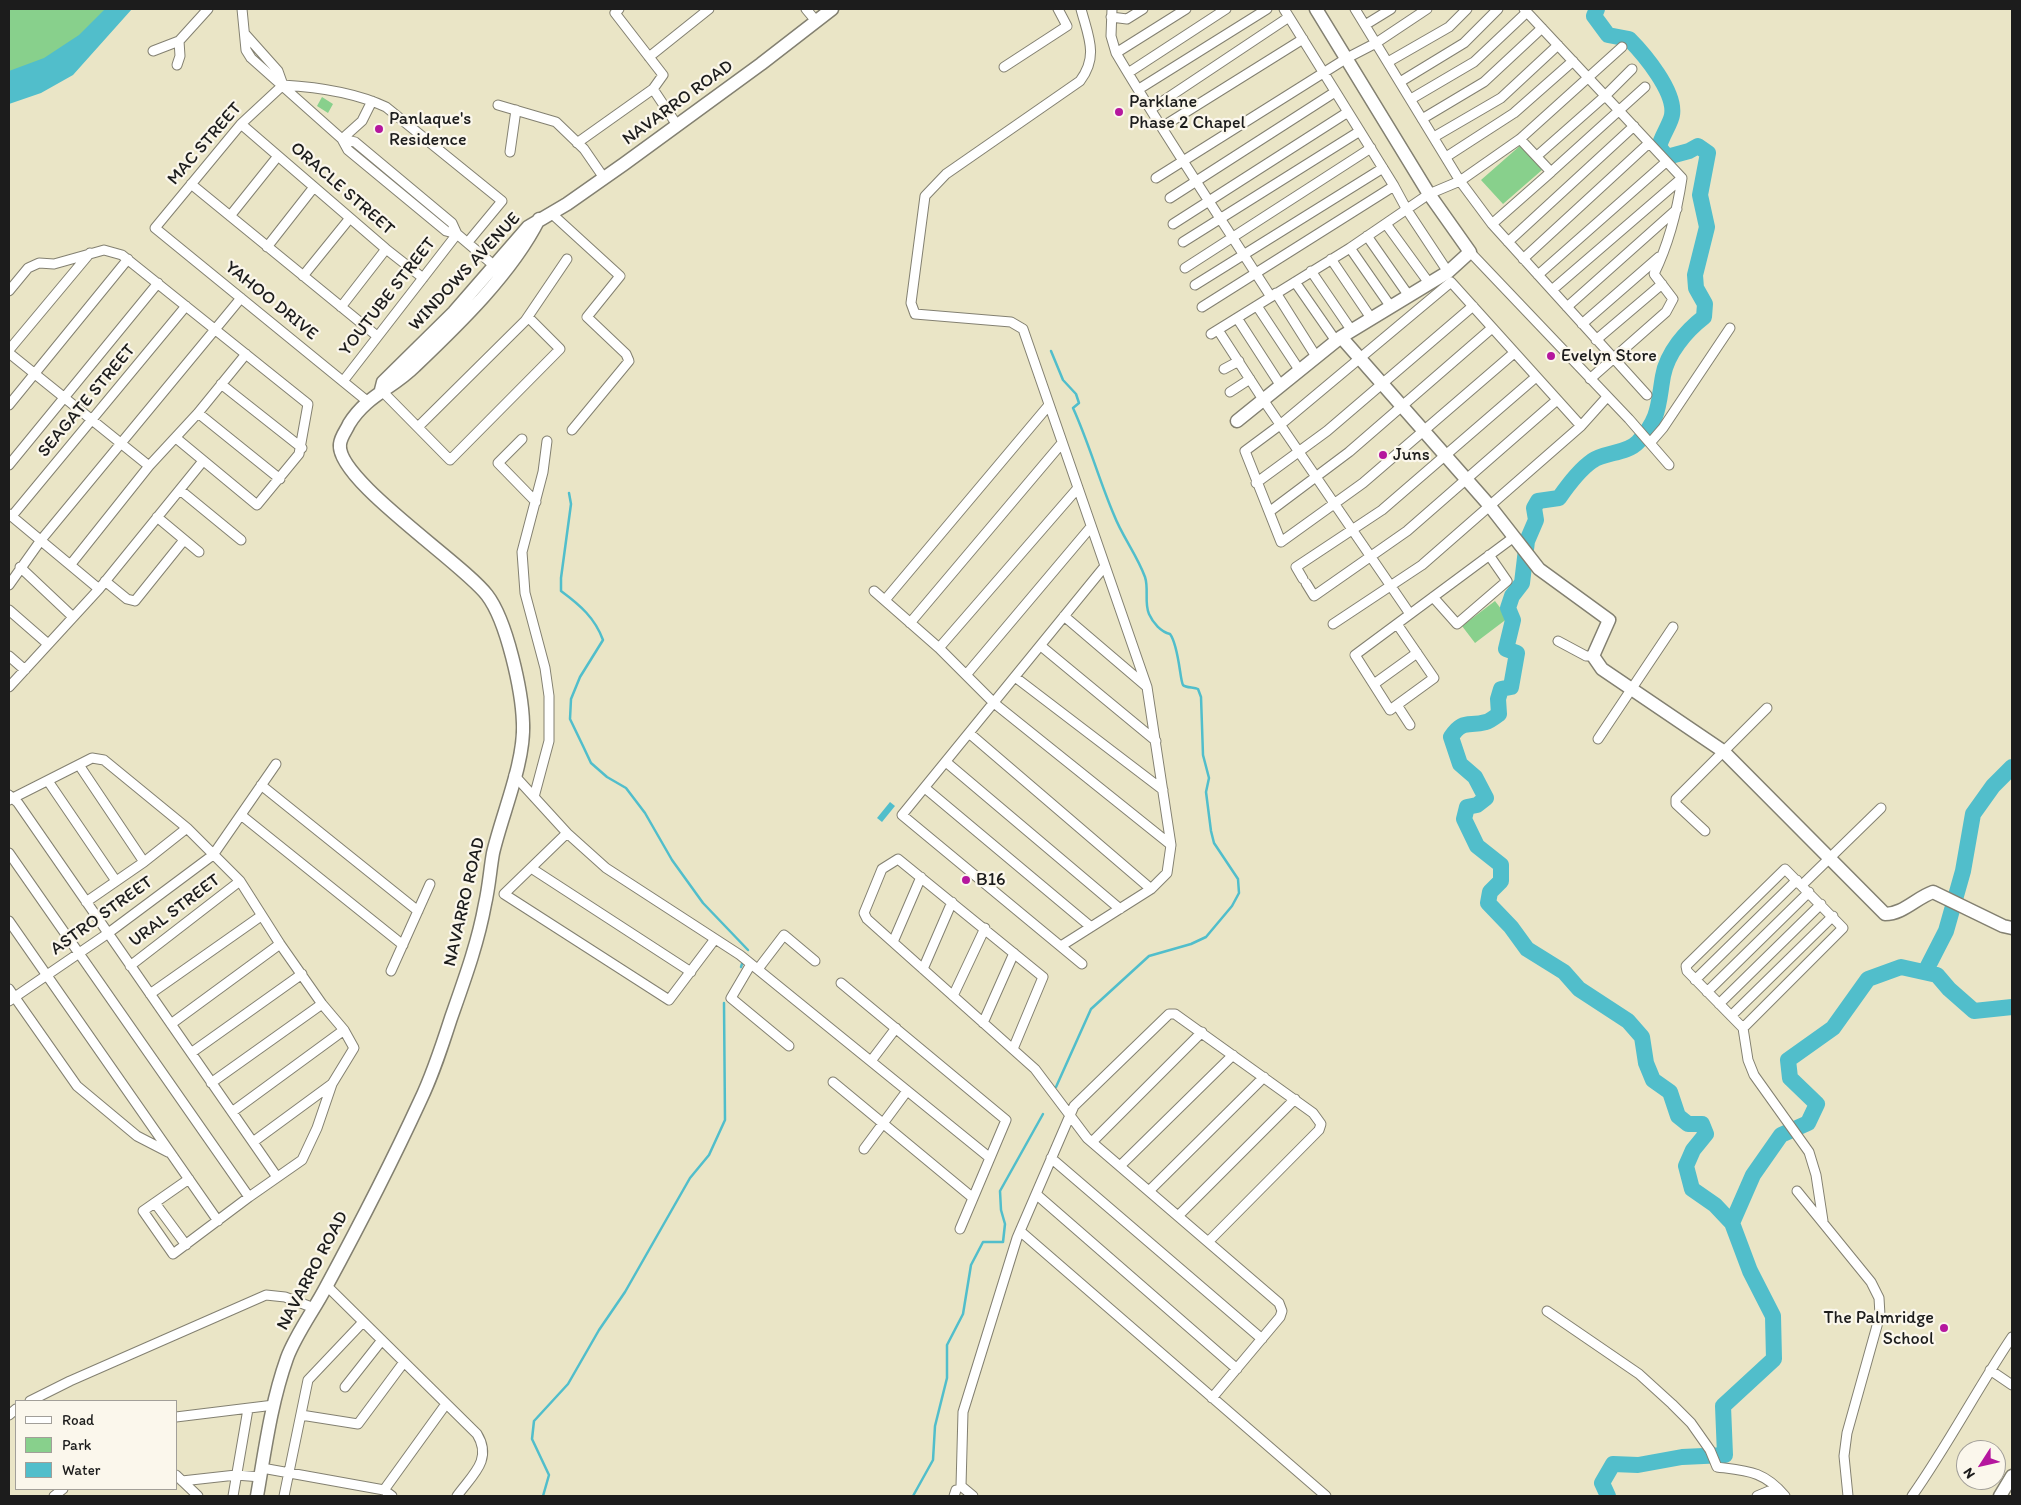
<!DOCTYPE html>
<style>
body{margin:0}
#map{position:relative;width:2021px;height:1505px;overflow:hidden;background:#eae5c6;font-family:Itim,sans-serif}
canvas{display:block}
.frame{position:absolute;inset:0;border:10px solid #1c1c1c;pointer-events:none}
.legend{position:absolute;left:15px;top:1400px;width:162px;height:90px;box-sizing:border-box;background:#fbf7ec;border:1px solid #a29f99;margin:0;padding:6px 9px;list-style:none;font-size:15px;color:#1c1c1c}
.legend li{display:flex;align-items:center;gap:10px;height:25px}
.legend b{width:25px;border:1px solid #a29f99}
.north{position:absolute;left:1956px;top:1440px;width:50px;height:50px;box-sizing:border-box;background:#fbf7ec;border:1px solid #a29f99;border-radius:50%;rotate:235deg;font-size:14px;font-weight:700;line-height:20px;text-align:center;color:#1c1c1c}
.north::after{content:'';display:block;margin:auto;width:18px;height:22px;background:#b5179e;clip-path:polygon(50% 0,100% 100%,50% 72%,0 100%)}
</style>
<div id="map">
<canvas width="2021" height="1505"></canvas>
<div class="frame"></div>
<ul class="legend">
<li><b style="height:6px;background:#fff"></b>Road</li>
<li><b style="height:14px;background:#88d08c"></b>Park</li>
<li><b style="height:14px;background:#51becb"></b>Water</li>
</ul>
<div class="north">N</div>
</div>
<script>
const ctx = document.querySelector('canvas').getContext('2d');
ctx.lineJoin = 'round';
function fill(path, color) { ctx.fillStyle = color; ctx.fill(path, 'evenodd'); }
function trace(path, color, width, dash) { ctx.strokeStyle = color; ctx.lineWidth = width; ctx.lineCap = dash ? 'butt' : 'round'; ctx.setLineDash(dash || []); ctx.stroke(path); }
function label(font, color, halo, rows, align = 'center') {
  ctx.font = font + ' Itim,sans-serif'; ctx.lineWidth = 4.5; ctx.setLineDash([]); ctx.textBaseline = 'middle'; ctx.strokeStyle = halo; ctx.fillStyle = color; for (const [text, x, y, turn = 0] of rows) {
    ctx.save(); ctx.translate(x, y); ctx.rotate((+turn || 0) * Math.PI / 180); ctx.textAlign = isNaN(turn) ? turn : align; if (halo) ctx.strokeText(text, 0, 0); ctx.fillText(text, 0, 0); ctx.restore();
  }
}
fill(new Path2D(`
 M9,9H116L9,94Z
 M322,97L333,104L328,113L317,106Z
 M1522,144L1542,170L1503,204L1481,180Z
 M1495,601L1508,618L1475,643L1462,626Z`), '#88d08c');
fill(new Path2D(`
 M105,9H132L73,75L41,93L9,104V71L44,58L79,35Z
 M890,802L895,806L882,822L877,818Z`), '#51becb');
trace(new Path2D(`
 M1051,351L1063,380L1076,394L1079,403L1073,408C1089,443 1099,480 1114,515C1122,536 1137,555 1145,577C1149,589 1144,603 1149,614C1153,623 1161,632 1170,634C1179,646 1180,681 1183,685C1186,688 1194,687 1198,689L1201,697L1203,755L1209,778L1206,792L1211,831L1214,843L1238,879L1239,893L1232,906L1206,937L1191,944L1149,956L1091,1009L1056,1087
 M569,493L571,504L561,578V591C580,605 595,618 603,640L580,677L571,699L570,719L583,746L591,763L607,777L626,788L645,813L672,860L703,903L748,950
 M741,967L743,961
 M543,1496L549,1475L532,1439L534,1421L568,1384L599,1330L625,1292L690,1178L709,1155L725,1120L724,1003
 M913,1496L933,1460L935,1426L947,1378V1345L963,1314L971,1265L983,1242H1003L1005,1224L1001,1210L1000,1191L1043,1114`), '#51becb', 2.5);
trace(new Path2D(`
 M1597,9L1594,16L1608,35L1629,39C1644,54 1676,92 1672,115C1671,123 1661,137 1659,147L1667,157L1689,151L1698,146L1708,153L1700,195L1707,227L1695,275L1696,288L1705,304L1704,317C1686,331 1667,353 1663,376C1658,404 1660,419 1638,442C1627,454 1604,452 1592,461C1579,470 1568,485 1559,498L1538,501L1534,508L1536,520L1527,541L1522,583L1512,596L1508,608L1513,620L1506,649L1517,653L1511,687L1501,689L1498,699L1499,714C1495,717 1490,721 1486,722C1468,727 1463,719 1451,737L1460,764L1475,777L1486,798L1477,805L1467,807L1464,819L1477,846L1501,865V881L1490,892L1488,903L1511,927L1527,949L1564,972L1579,989L1628,1021L1642,1037L1646,1063L1653,1080L1670,1092L1678,1116L1688,1124H1702L1706,1134L1693,1150L1686,1166L1692,1189L1715,1205L1732,1223
 M1925,972L1946,931L1963,871L1973,814L1993,786L2012,767
 M1608,1496L1602,1483L1613,1464L1638,1465L1682,1457L1725,1455L1723,1406L1774,1359L1773,1316L1750,1271L1732,1223L1753,1175L1781,1135L1808,1123L1817,1104L1790,1078L1788,1060L1833,1028L1868,979L1901,967L1937,975L1949,989L1974,1011L2012,1007`), '#51becb', 16);
const street = new Path2D(`
 M242,9L246,50L251,58L342,139L348,150L446,231L457,234
 M619,9L615,13L663,75L653,89
 M806,9L816,21
 M1112,9L1111,36L1116,53C1165,136 1219,216 1271,297
 M1284,9L1394,186L1407,210L1448,272
 M1355,9L1460,181L1492,224L1647,395
 M1524,9L1682,178C1677,212 1669,243 1654,274L1673,299L1666,312L1590,379
 M1111,17L1127,19L1143,9
 M1365,25L1391,9
 M245,34L278,71L283,85
 M153,51L179,41L208,9
 M1116,53L1186,9
 M649,57L709,9
 M1388,62L1449,27L1467,9
 M177,65L180,56L179,41
 M1004,67L1067,26L1058,9
 M1128,73L1226,9
 M1400,82L1464,43L1498,9
 M283,85L241,124L155,228L367,401
 M283,85C317,87 356,93 386,107L502,201L468,242
 M1139,89L1267,9
 M1411,99L1474,62L1527,12
 M498,105L556,122L584,149L604,178
 M1151,109L1289,17
 M1422,119L1484,82L1542,28
 M241,124L386,249L423,278
 M1162,127L1303,39
 M1434,137L1501,98L1558,45
 M342,139L355,142L452,223L457,234L497,268
 M342,139L362,121L372,101
 M577,143L653,89L677,125
 M510,152L516,110
 M1537,156L1605,96L1632,69
 M1446,157L1514,113L1573,61
 M1551,172L1645,87
 M1156,178L1347,58L1376,43L1427,9
 M191,184L377,336
 M1170,198L1335,92
 M551,213L620,276L587,317L626,354L629,361L572,430
 M230,216L278,156
 M1173,224L1348,112
 M1386,224L1429,283
 M1492,224L1551,172L1520,139
 M1367,236L1409,296
 M1183,242L1360,131
 M1508,242L1634,126
 M267,247L314,187
 M1350,248L1391,307
 M1470,252L1629,419L1669,465
 M1331,259L1371,318
 M1523,259L1649,143
 M1185,268L1371,148
 M1311,271L1352,331
 M1538,275L1666,162
 M303,276L350,218
 M1295,282L1336,341
 M1195,285L1383,168
 M1552,290L1682,178
 M9,291L28,268L39,263L54,264L104,250L122,255L308,404L299,454L257,505L176,438
 M1276,293L1317,358
 M1257,306L1300,371
 M341,307L386,249
 M1202,307L1394,186
 M1567,307L1677,209
 M1237,318L1281,386
 M1582,324L1659,257
 M1218,330L1264,401L1410,614
 M1211,334L1350,248L1429,194L1460,181L1520,139L1622,47
 M1596,340L1662,284
 M9,350L90,253
 M9,353L149,466
 M1514,353L1363,483L1281,542L1245,451L1280,425L1451,282L1581,426
 M1224,369L1239,361
 M344,380L457,234
 M221,384L302,448
 M381,390L450,460L560,349L528,317
 M1230,392L1250,379
 M9,405L128,259
 M198,413L280,479
 M418,427L525,321L567,259
 M522,439L498,463L536,502
 M1650,443L1663,428L1730,328
 M9,465L158,283
 M1256,483L1327,431L1473,306
 M180,490L241,540
 M1269,512L1349,452L1492,328
 M9,514L99,589
 M12,516L186,306
 M157,517L199,552
 M71,564L149,466L198,413L246,354
 M20,567L73,617
 M1303,579L1296,567L1382,510L1536,377
 M105,581L127,599L135,601L184,540
 M1306,583L1314,596L1407,531L1557,400
 M9,585L41,540L241,298
 M874,591L939,648L994,703L1171,845
 M1433,597L1457,624L1507,581L1489,555
 M885,600L1049,405
 M9,610L48,644
 M1064,616L1146,686
 M910,623L1062,443
 M1333,624L1422,565L1581,426L1607,397
 M1397,624L1434,678L1390,710L1355,655L1514,537
 M1558,641L1586,656H1593
 M1041,646L1156,741
 M939,648L1077,489
 M9,656L25,670
 M966,675L1090,528
 M1015,677L1163,790
 M1374,684L1417,653
 M9,687L99,589L203,461
 M1397,705L1410,725
 M969,733L1151,889
 M1598,739L1673,627
 M946,762L1120,909
 M79,765L144,862
 M514,775L567,833L606,868L740,955L990,1158
 M48,781L116,881
 M261,785L418,911
 M925,788L1091,927
 M9,795L18,803L277,1177
 M534,797L549,741V696L545,668L525,593L522,552L543,472L547,441
 M9,800L92,758L104,760L187,828L240,881L280,944L322,1004L344,1030L354,1048L332,1084L317,1128L302,1160L249,1197L173,1254L143,1211L189,1179
 M241,815L403,945
 M1705,831L1676,804V799L1767,708
 M567,833L504,894L669,1000L715,939
 M9,853L249,1197
 M531,868L691,972
 M1785,869L1843,928L1743,1028L1687,971L1686,966Z
 M1802,885L1881,808
 M86,902L144,862L187,828
 M9,921L218,1221
 M893,942L921,877
 M1061,946L1151,889L1167,873L1171,845L1147,687L1023,329L1011,322L915,314L911,303L925,196L946,174L1080,81C1099,56 1088,36 1081,9
 M751,964L731,998L789,1046
 M1082,964L902,815L1105,566
 M130,966L240,881
 M758,969L784,935L815,961
 M923,969L952,902
 M391,971L430,884
 M1695,980L1797,880
 M841,983L1006,1120L960,1229
 M9,989L77,1086L137,1136L168,1152
 M1707,992L1809,892
 M150,994L261,916
 M953,996L985,928
 M9,1001L107,934L213,855L276,764
 M1719,1004L1821,904
 M1731,1016L1833,916
 M983,1023L1014,953
 M171,1024L280,944
 M1743,1028L1748,1060L1754,1075L1809,1152L1816,1175L1823,1221
 M1013,1049L1043,977L898,859L882,869L864,913L867,919L1035,1069L1087,1138L1279,1303L1282,1311L1280,1317L1212,1398
 M191,1053L302,974
 M871,1061L896,1028
 M833,1082L973,1198
 M211,1083L322,1004
 M232,1112L344,1030
 M253,1142L332,1084
 M1092,1142L1202,1032
 M864,1149L907,1091
 M1051,1158L1262,1339
 M1120,1166L1233,1055
 M1149,1191L1264,1077
 M1797,1191L1871,1282L1879,1298L1880,1315L1847,1433L1844,1456L1848,1496
 M1036,1194L1237,1369
 M155,1203L186,1245
 M1178,1216L1295,1099
 M1020,1231L1326,1496
 M327,1286L477,1434C493,1460 472,1475 457,1496
 M1547,1311L1639,1374L1672,1404L1691,1423L1710,1450L1717,1467C1748,1471 1764,1471 1785,1496
 M1990,1370L2012,1385
 M345,1387L382,1340
 M30,1401L70,1381L266,1295L285,1297L314,1308
 M9,1415L16,1409
 M301,1415L358,1424L404,1362
 M176,1417L274,1405
 M262,1468L384,1490L392,1496
 M176,1475L198,1496
 M182,1481L236,1475L261,1477
 M384,1490L446,1404
 M54,1496L63,1489
 M233,1496L248,1409
 M284,1496L308,1380L363,1322
 M954,1496L956,1490
 M973,1496L961,1486L963,1412L1017,1238L1074,1106L1169,1014H1175L1313,1113L1321,1124L1319,1130L1208,1242
 M1757,1496L1769,1491L1784,1496
 M1912,1496C1948,1445 1977,1389 2012,1337`);
const secondary = new Path2D(`
 M1341,337L1489,505L1539,569L1609,620L1593,656L1602,669L1723,751L1885,914C1903,914 1916,898 1933,892L2003,926L2012,928
 M381,390L383,382L454,312L528,227L567,204L624,164L761,64L832,9
 M1237,421L1341,337L1448,272L1470,252L1429,194L1316,9
 M257,1496C265,1450 271,1403 287,1358C296,1334 314,1310 326,1287C359,1226 391,1164 420,1101C433,1074 442,1046 451,1018C464,981 478,943 485,904C489,887 490,870 493,853C502,814 525,762 523,723C522,691 507,621 487,595C463,563 335,479 340,444C341,436 346,431 349,424C367,395 392,389 415,366C459,324 512,273 539,219
 M2000,1496L2012,1476`);
trace(street, '#838071', 11);
trace(secondary, '#838071', 15);
trace(street, '#fff', 9);
trace(secondary, '#fff', 12);
for (const [x, y, r, color] of [
 [1119,112,5,"#b5179e"],
 [379,129,5,"#b5179e"],
 [1551,356,5,"#b5179e"],
 [1383,455,5,"#b5179e"],
 [966,880,5,"#b5179e"],
 [1944,1328,5,"#b5179e"]
]) { const dot = new Path2D(); dot.arc(x, y, r, 0, 2 * Math.PI); ctx.fillStyle = color; ctx.fill(dot); trace(dot, '#fbf7ec', 2); }
label('18px', '#1c1c1c', '#fbf7ec', [
 ["Parklane",1129,102],
 ["Phase 2 Chapel",1129,123],
 ["Panlaque's",389,119],
 ["Residence",389,140],
 ["Evelyn Store",1561,356],
 ["Juns",1393,455],
 ["B16",976,880],
 ["The Palmridge",1934,1318,"right"],
 ["School",1934,1339,"right"]
], 'left');
label('18px', '#1c1c1c', '#fbf7ec', [
 ["NAVARRO ROAD",678,103,-36],
 ["MAC STREET",205,144,-49],
 ["ORACLE STREET",342,189,41],
 ["WINDOWS AVENUE",465,272,-47],
 ["YOUTUBE STREET",388,297,-52],
 ["YAHOO DRIVE",271,301,39],
 ["SEAGATE STREET",87,401,-50],
 ["NAVARRO ROAD",465,902,-77],
 ["URAL STREET",175,911,-37],
 ["ASTRO STREET",102,916,-36],
 ["NAVARRO ROAD",313,1271,-62]
]);
</script>
